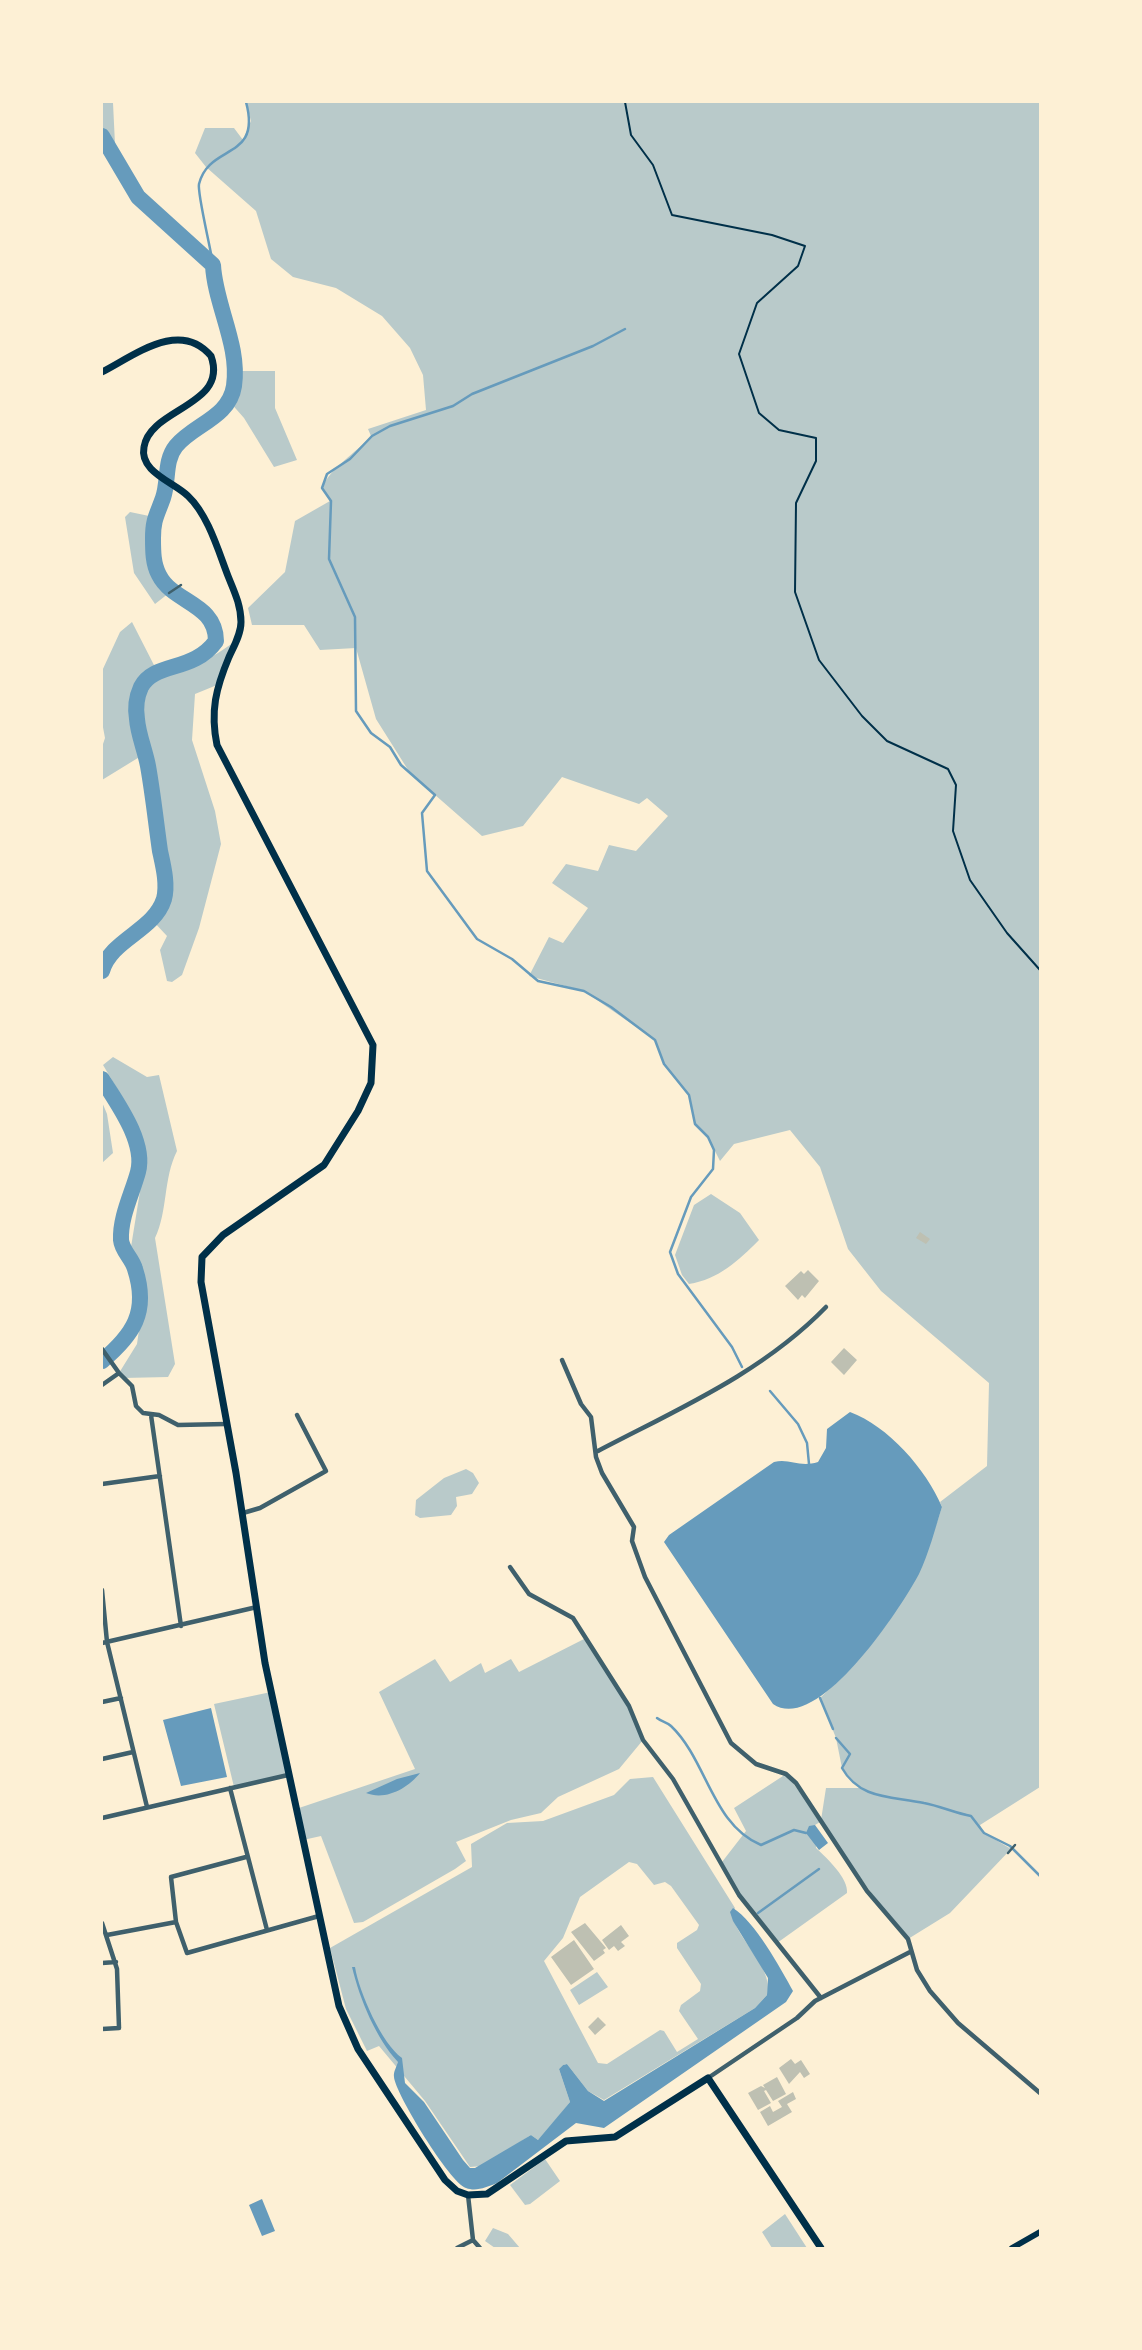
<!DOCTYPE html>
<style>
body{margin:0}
#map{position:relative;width:1142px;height:2350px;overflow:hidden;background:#fdf0d5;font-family:"DejaVu Sans",sans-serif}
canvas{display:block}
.frame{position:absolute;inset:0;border:103px solid #fdf0d5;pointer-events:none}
</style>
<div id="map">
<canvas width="1142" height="2350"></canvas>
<div class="frame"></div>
</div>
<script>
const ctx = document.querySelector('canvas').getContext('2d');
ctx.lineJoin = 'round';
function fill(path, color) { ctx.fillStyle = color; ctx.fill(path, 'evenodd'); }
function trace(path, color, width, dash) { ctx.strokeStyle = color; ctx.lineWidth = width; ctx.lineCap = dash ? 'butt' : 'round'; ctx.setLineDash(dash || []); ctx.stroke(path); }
fill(new Path2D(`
 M102,102L113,103L115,144L109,148L102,136Z
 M246,102H1040V1787L980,1825L984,1833L1011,1849L950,1913L908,1939L891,1920L820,1822L815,1825L816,1848C827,1858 849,1879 847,1893L777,1943L739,1895L722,1862L746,1831L734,1808L786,1774L821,1820L826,1788H859L842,1768L836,1738L820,1698C883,1640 916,1589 942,1507L940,1502L987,1466L989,1383L881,1291L848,1249L820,1167L790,1130L734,1144L720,1161L708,1137L695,1124L689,1095L664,1064L655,1040L584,991L529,976L549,937L563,943L588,908L552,883L566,864L598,871L609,845L636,851L668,816L647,798L639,804L562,777L523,826L482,836L410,773L376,719L356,648L320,650L304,625H252L248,608L285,572L295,521L330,501L322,488C330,468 356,453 371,436L368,429L426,410L423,375L410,348L382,316L336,288L293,277L271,259L256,211L206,167L195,153L205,128H234L243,140L251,121Z
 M233,371H275V408L297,460L274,467L244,418L229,401L234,386Z
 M130,512L154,517V562L169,593L155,604L134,573L125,517Z
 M132,622L157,671C192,670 209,660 237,640L217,685L195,694L192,740L215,811L221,844L199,928L182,975L172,982L167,981L160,950L167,936L152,920L164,900L165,885L146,753L102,780V747L105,738L102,722V671L120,632Z
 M113,1057L147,1077L159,1075L177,1151C163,1179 168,1211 155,1238L175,1364L168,1377L123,1378L119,1373L137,1344L143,1302L139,1271L131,1247L146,1154L125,1102L103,1065Z
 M102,1102L107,1114L113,1153L102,1163Z
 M711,1194L740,1213L759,1240C738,1261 719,1279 689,1284L682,1275L675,1255L694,1205Z
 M466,1469L473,1473L479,1483L472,1494L456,1497L457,1506L451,1515L420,1518L415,1515L416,1500L444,1478Z
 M586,1638L629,1706L643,1740L619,1769L558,1797L541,1813L511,1820L456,1842L466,1861L455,1869L363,1922L354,1923L321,1836L303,1840L296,1809L415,1769L379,1692L435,1659L450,1682L481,1663L485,1673L511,1659L519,1672Z
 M271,1692L288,1774L234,1787L214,1704Z
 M653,1777L735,1908C724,1930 776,1964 767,1995L755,2008L604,2100L588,2091L567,2064L563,2065L559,2069L570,2102L542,2137L538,2140L531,2135L482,2166L470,2167L425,2101L379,2046L367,2051L346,2009L330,1948L472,1867L471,1844L507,1823L543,1821L614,1795L630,1779ZM629,1862L637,1864L654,1885L665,1882L671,1886L699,1925L697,1930L677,1943V1948L701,1984L700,1991L681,2005L679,2011L698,2039L677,2052L664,2031L660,2030L607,2064L598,2063L544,1961L563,1938L580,1897Z
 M597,1972L608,1987L579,2005L570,1990Z
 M545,2159L560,2181L530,2204L525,2205L510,2185Z
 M785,2214L807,2248H772L762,2232Z
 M493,2228L508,2234L520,2248H495L485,2241Z`), '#b9caca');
fill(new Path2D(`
 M850,1412C888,1426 926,1469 942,1507C935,1529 929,1553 919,1574C901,1608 818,1735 773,1704L664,1542L669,1535L774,1462C790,1458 799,1468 818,1462L826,1448L827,1429Z
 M211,1708L227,1777L181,1786L163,1720Z
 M420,1773C408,1788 386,1801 366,1793L397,1779Z
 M815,1825L828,1843L819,1850L806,1833L809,1826Z
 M733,1908C755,1922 780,1967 793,1991L786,2002L604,2128L576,2123L497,2183C487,2187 476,2192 466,2188C450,2183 395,2093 394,2077C393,2072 397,2066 398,2062C376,2038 360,2000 352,1967H355C359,1992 382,2044 402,2058L405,2083L424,2102L463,2160L470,2168H475L531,2135L538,2140L570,2102L559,2069L563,2065L567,2064L588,2091L604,2101L755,2008L767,1995L768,1978L733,1921L730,1912Z
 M262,2199L275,2231L262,2236L249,2205Z`), '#669bbc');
trace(new Path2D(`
 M213,265C211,249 197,193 199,184C209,143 262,161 246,102
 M625,329L593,346L472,394L453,406L390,426L372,436L350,459L327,474L322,488L331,501L329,559L355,617L356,711L371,733L390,747L401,765L435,795L422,813L427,871L477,939L512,959L538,981L584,991L611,1007L655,1040L664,1064L689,1095L695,1124L708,1137L714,1150L713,1169L691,1197L670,1252L678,1274L732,1347L742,1367
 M770,1391L798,1424L807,1443L809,1464
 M820,1698L833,1729
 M657,1718C662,1722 667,1722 671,1726C707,1760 712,1825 761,1845L794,1830L806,1833
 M836,1738L850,1754L842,1768C860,1800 892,1796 924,1803C940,1806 955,1813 971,1816L984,1833L1010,1846L1040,1876
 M758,1913L819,1869`), '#669bbc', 2.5);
trace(new Path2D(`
 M102,136L138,197L213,265C215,305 240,345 234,386C229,418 194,424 176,446C164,461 169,481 163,498C157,515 153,519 153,538C153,551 153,564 159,575C173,603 216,603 216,641C193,673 155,661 141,687C136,698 135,707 137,719C138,734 145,750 148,766C153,794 156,823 160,851C163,865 168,884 164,899C154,931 111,939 102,971
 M102,1079C117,1103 146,1142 138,1172C132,1194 120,1217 121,1240C122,1251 132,1258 135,1269C149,1312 133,1335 102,1361`), '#669bbc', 16);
fill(new Path2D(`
 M920,1232L930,1239L926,1244L916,1238Z
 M808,1270L819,1281L805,1298L802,1295L798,1300L785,1286L801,1271L804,1274Z
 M844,1348L857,1360L844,1375L831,1362Z
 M585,1923L606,1948L603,1950L605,1953L594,1961L571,1932Z
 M621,1925L629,1936L621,1942L625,1946L618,1951L614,1946L609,1950L602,1940Z
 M574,1940L594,1969L571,1985L551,1957Z
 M598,2017L606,2025L595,2035L588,2027Z
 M791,2059L795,2064L801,2060L810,2074L804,2078L800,2072L789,2084L779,2068Z
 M777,2077L786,2094L773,2101L766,2090L764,2091L771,2103L758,2110L748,2093L761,2086L765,2088L763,2085Z
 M793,2092L796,2099L787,2104L792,2112L768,2126L760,2112L770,2106L773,2112L782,2107L778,2101Z`), '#bec0b2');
trace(new Path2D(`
 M625,102L631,135L653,165L672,215L772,235L805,246L798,266L757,303L739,354L759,413L779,430L816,438V461L796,503L795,592L819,660L862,716L887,741L948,769L956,785L953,831L970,880L1007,933L1040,970`), '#003049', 2);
trace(new Path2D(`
 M169,593L181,585
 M1008,1853L1015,1845`), '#3f606c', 2.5);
trace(new Path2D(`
 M102,1349L119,1373
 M562,1360L581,1404L591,1417L596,1457L602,1473L634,1527L632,1541L645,1577L731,1743L756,1764L786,1774L796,1783L867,1891L908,1939L917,1970L930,1991L958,2023L1040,2093
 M102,1385L119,1373L132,1386L136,1406L143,1413L159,1415L178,1425L226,1424
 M151,1415L181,1626
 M598,1451C678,1409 762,1373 826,1307
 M102,1484L160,1476
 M243,1513L260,1508L326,1471L297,1415
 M510,1567L529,1594L573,1618L629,1706L643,1740L673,1779L739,1895L821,1998
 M102,1590L107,1642L147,1807
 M102,1643L257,1607
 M102,1702L121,1698
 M102,1759L133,1752
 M230,1788L267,1930
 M102,1818L288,1775
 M246,1857L171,1877L176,1922L187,1953L319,1916
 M102,1923L117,1969L119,2028L102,2029
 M107,1935L176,1922
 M102,1963L116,1962
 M708,2078L797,2018L815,2001L910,1952
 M468,2195L473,2240L480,2248
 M457,2248L473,2240`), '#3f606c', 4.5);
trace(new Path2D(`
 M1012,2248L1040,2232`), '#003049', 6);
trace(new Path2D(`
 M102,372C135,355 180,319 211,356C229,406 150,408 144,447C139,472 174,482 188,496C208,515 218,550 228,576C234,591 241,605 241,622C241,634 234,646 229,657C216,688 210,711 217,745L373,1045L371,1083L358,1111L324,1165L223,1235L202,1257L201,1282L236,1473L265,1663L339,2006L358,2049L445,2180L457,2191L468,2195L487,2194L566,2141L615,2137L708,2078L821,2248`), '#003049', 7);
</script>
